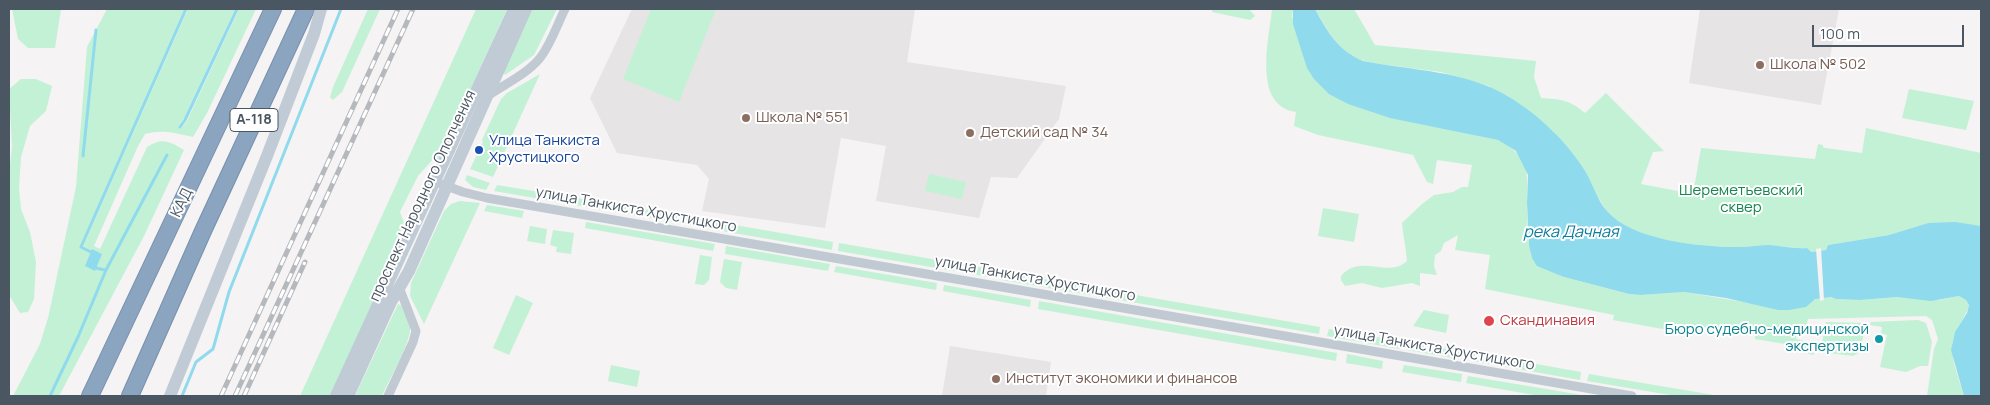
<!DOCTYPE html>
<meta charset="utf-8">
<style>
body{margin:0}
#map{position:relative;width:1990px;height:405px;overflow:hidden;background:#f5f3f3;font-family:Manrope,sans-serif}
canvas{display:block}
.frame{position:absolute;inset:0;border:10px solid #4a5661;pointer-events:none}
.scale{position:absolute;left:1812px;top:25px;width:152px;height:22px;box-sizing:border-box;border:2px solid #4a5661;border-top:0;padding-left:6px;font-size:15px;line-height:18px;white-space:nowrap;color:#4a5661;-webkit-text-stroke:4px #fff;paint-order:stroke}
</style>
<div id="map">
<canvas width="1990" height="405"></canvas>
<div class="frame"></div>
<div class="scale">100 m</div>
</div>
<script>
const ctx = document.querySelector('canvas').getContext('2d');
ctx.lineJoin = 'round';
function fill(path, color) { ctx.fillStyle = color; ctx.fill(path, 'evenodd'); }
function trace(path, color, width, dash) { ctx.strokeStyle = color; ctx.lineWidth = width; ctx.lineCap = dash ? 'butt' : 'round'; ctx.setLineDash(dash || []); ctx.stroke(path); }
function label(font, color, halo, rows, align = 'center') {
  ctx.font = font + ' Manrope,sans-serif'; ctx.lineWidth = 4; ctx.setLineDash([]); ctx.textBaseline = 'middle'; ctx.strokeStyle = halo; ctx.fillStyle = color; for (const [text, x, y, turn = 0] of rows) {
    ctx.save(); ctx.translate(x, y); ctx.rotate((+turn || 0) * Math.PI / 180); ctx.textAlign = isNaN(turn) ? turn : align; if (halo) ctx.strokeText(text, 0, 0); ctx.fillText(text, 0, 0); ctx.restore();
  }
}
fill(new Path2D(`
 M632,9H915L907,62L1066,86L1059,119L1017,178L991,177L979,218L876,201L886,146L841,138L825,228L702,211L709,179L697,165L617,153L590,98Z
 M1700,9H1839L1821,105L1689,83Z
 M950,346L1051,362L1046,396H942Z`), '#e6e4e5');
fill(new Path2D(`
 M12,9H61L55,48H28L18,39Z
 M107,9H185L80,247L87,250L88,249L83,246L188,9H235L184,119L179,126L181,128L187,121L239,9H256L207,113L193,137C176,133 162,129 145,134L138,146L94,246L100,249L147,147C162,137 170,141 184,150L144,236L59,396H13L40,344L48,318L76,187L87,47Z
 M368,9H380L342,92L333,100L330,97L333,87Z
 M476,9H507L439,159L434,158L418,176L400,212L404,223L378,281L379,294L331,396H300Z
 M531,9H557L534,55L505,75L503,72Z
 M651,9H716L679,102L623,79Z
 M1212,9H1249L1255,16L1250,20L1212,12Z
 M1272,9H1293L1292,17L1372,112L1498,140C1531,158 1527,170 1527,202C1527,216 1528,231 1529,245L1564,277L1629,294L1641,295L1684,292L1750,303L1831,297L1836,299L1860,300L1897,297L1939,300L1959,296L1966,300L1969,305C1966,316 1959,324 1955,334C1947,353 1959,377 1964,396H1927L1934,349L1938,339L1932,320L1926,316L1808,319L1806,327H1797L1796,339L1811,343L1814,355L1809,354L1804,347L1755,339V334L1676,324L1674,331L1613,320L1614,315L1485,289L1490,255L1455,250L1458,235L1444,243L1441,251L1435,255L1434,266L1437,275L1420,273V286L1412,283L1382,288L1362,283L1345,286L1341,280V276C1361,253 1388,279 1407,261C1406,248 1403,236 1402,223L1422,204L1434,195L1453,192L1462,187H1468L1472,165L1437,160L1433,184L1427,182L1413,155L1318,135L1294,126L1296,112C1252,106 1269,39 1272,9Z
 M1315,9H1354L1375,45L1536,61L1534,77L1541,98C1560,99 1570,100 1585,113L1606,93L1664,151L1653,152L1641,184L1693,194L1701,148L1815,159L1818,144L1823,145V147L1825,148L1862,153L1866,128L1981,153V226L1928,223L1889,235L1828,245L1826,250L1810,252L1807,248C1794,249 1782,246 1769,245C1759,245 1749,247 1739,247C1699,247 1619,241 1600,200L1489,86L1441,72L1372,63L1354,58L1340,47L1328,31Z
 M540,74L493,177L470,169L483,142L482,140L501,99L507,93Z
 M21,79H36L52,86L46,111L30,126L21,157L19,188L21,209L30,232L36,262L34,299L28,312L20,313L9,295V174L12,147L9,89Z
 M1909,89L1974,101L1966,130L1902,118Z
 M929,174L966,182L962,199L925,191Z
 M467,175L490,183L486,190L473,187L465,180Z
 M497,185L692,217L691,225L494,191Z
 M460,201L480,203L424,324L410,296L411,283L444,211L451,204Z
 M487,205L524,211L522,218L484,211Z
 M1323,208L1359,214L1354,242L1318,236Z
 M700,219L833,242L832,250L699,227Z
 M586,222L715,244L713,251L585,228Z
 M530,226L547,229L545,244L527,241Z
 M553,230L574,233L571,254L556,252L557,247L550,245Z
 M839,243L990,269L989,277L838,251Z
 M726,246L830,264L828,271L725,254Z
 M700,255L712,257L709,280L704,285L695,284Z
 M724,259L742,262L737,290L726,288L720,282Z
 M836,266L937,283L936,290L834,272Z
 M1003,272L1320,327L1319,334L1002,280Z
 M944,285L1031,300L1030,307L943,291Z
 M516,295L533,303L509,355L493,348Z
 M1039,301L1337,353L1336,361L1038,309Z
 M398,304L401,305C405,313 411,322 410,331C408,347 389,380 382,396H355Z
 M1424,310L1449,315L1446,333L1413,326Z
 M1918,320L1926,323L1932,342L1928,366H1920L1906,372L1880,367L1887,335L1881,333L1882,327L1870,325L1871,322Z
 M1826,322L1866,323L1860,352L1853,356L1829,353L1822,343Z
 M1329,329L1401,341L1400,349L1327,336Z
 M1408,343L1461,351L1459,359L1407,350Z
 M1474,353L1581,372L1580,380L1473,361Z
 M1347,354L1383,361L1382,369L1346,363Z
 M611,365L640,371L637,387L608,381Z
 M1404,365L1462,374L1461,382L1402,372Z
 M1589,374L1720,396H1676L1587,381Z
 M1468,376L1588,396H1540L1466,383Z`), '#c3f1d5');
fill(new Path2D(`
 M1293,9H1315C1327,31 1338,51 1363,61C1413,71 1465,70 1509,97C1539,115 1567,142 1585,171C1593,184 1597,200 1607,211C1633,241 1701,247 1739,247C1749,247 1759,245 1769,245C1782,246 1794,249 1807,248L1811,252L1826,250L1828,245L1889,235L1928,223L1955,222L1981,226V396H1964L1951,350L1955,332L1967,313L1969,305L1966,300L1959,296L1931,301L1897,297L1860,300L1836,299L1831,297L1815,299L1806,307L1789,310H1778L1726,298L1684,292L1641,295L1629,294L1564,277L1537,266L1532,258L1529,245L1527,203L1528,175L1516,151L1498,140L1390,118L1348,104L1329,94L1314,79L1307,68L1293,24Z
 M92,249L102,254L95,271L85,266Z`), '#90daee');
fill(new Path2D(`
 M1821,248L1824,300L1820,301L1816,249Z`), '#f5f3f3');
trace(new Path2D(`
 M180,127L185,120L237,9
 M83,156L96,30
 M91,252L81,247L186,9
 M96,268L105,270
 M50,396L78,337L106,270L167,155
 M182,396L196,362L213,349L229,292L341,9`), '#90daee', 3);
const motorway = new Path2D(`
 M90,396L273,9
 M130,396L203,231L306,9`);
trace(motorway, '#7690ad', 18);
trace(new Path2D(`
 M489,95C505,84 527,74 540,58C551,44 557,25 565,9
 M441,184L463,192L487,198L1632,396
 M388,396L413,342L416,331L399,287`), '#c1cad2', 9);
trace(new Path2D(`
 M170,396L267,156L314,34L321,9
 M336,396L514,9
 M348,396L391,302L409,271L526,9`), '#c1cbd6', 12);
trace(motorway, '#8ba5c1', 16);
const rail = new Path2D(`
 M221,396L398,9
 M235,396L413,9
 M244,396L305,262`);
trace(rail, '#b5b8bd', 5);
trace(rail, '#fff', 3, [9]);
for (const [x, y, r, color] of [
 [1760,65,5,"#8d6e63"],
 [746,118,5,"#8d6e63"],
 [970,133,5,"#8d6e63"],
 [479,150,5,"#1a4fb4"],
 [1489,321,6,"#e0444e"],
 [1879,339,5,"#0f9aa8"],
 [996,379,5,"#8d6e63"]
]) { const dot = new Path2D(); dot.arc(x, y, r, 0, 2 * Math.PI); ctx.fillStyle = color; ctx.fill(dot); trace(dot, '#fff', 2); }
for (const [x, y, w] of [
 [254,120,48]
]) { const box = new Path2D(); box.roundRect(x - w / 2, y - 11.5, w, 23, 4); ctx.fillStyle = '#fff'; ctx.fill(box); trace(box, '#4a5661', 1); }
label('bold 14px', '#4a5661', null, [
 ["А-118",254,120]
]);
label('15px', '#785e54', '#fff', [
 ["Школа № 502",1770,65],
 ["Школа № 551",756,118],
 ["Детский сад № 34",980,133],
 ["Институт экономики и финансов",1006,379]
], 'left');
label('15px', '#164399', '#fff', [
 ["Улица Танкиста",489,141],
 ["Хрустицкого",489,158]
], 'left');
label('15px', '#17864f', '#fff', [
 ["Шереметьевский",1741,191],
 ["сквер",1741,208]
]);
label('15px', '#4a5661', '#fff', [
 ["проспект Народного Ополчения",423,196,-65],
 ["КАД",182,203,-64],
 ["улица Танкиста Хрустицкого",636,210,10],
 ["улица Танкиста Хрустицкого",1035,279,10],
 ["улица Танкиста Хрустицкого",1434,348,10]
]);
label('15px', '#be3a42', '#fff', [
 ["Скандинавия",1500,321]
], 'left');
label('15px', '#0d838f', '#fff', [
 ["Бюро судебно-медицинской",1869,330],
 ["экспертизы",1869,347]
], 'right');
label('italic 16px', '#0c7c9b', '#fff', [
 ["река Дачная",1571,233]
]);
</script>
